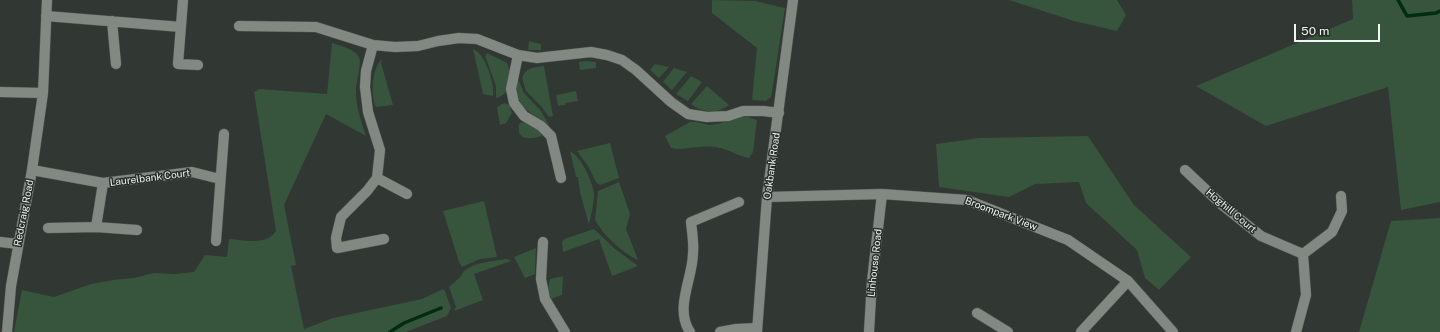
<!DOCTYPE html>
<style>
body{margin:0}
#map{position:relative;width:1440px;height:332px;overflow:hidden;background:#313732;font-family:"Public Sans",sans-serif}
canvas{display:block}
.scale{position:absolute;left:1294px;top:24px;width:86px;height:18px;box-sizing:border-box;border:2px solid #f0f5f1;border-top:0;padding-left:5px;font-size:12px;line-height:14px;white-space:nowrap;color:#f0f5f1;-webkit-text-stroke:3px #272d28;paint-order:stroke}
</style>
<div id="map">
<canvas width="1440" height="332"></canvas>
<div class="scale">50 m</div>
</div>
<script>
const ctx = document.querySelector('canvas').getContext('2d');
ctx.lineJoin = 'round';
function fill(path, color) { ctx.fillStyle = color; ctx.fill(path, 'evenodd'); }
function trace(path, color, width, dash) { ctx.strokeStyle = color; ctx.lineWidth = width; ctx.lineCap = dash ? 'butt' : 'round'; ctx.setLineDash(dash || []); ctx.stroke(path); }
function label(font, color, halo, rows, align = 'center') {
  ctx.font = font + ' "Public Sans",sans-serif'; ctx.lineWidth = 3; ctx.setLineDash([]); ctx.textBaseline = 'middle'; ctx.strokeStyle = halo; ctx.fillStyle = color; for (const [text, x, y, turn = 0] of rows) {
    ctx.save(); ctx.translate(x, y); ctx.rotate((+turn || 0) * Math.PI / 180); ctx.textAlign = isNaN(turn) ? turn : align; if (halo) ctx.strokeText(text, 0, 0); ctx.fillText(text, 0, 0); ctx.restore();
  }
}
fill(new Path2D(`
 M712,0L755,1L785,8L773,86L771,97L766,101L752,100L757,48L712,13Z
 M1009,0H1117L1126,15L1117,31L1074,21Z
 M1352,0H1440V202L1401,210L1388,87L1266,126L1196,86L1353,19Z
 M529,41L541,44V50H528Z
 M332,43C340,46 354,48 359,57C362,64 356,82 356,91C356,107 361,121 366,136L326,114L284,205L296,265L291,266L304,329L333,318L422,299L443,289L445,291L451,308L447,316L406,332H14L22,290L54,297L91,284L113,280L134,278L154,273L175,274L194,272L205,255L227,257L229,239C245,240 266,246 276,231L254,92L259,89L327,94Z
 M473,49C485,53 495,84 493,96L483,94Z
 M487,53L507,63C511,69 509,87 505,93C502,96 499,97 496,98V86L485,56Z
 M382,59L381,63L393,105L376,107C370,96 372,67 382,59Z
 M586,61L596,62V68L580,70L579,62Z
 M655,64L669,67L659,78L650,70Z
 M544,66L553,116L549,117L541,106L526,91L522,78C525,68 534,67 544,66Z
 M674,68L687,72L672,90L663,82Z
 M691,76L702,82L688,101L676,94Z
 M518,79L524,93L541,111L550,127C531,111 512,107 518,79Z
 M707,86L729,105C718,114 702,113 691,104Z
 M576,91L578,101L565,103V105L558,106L556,95Z
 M504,103L509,105L512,113L506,123L500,125L497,107Z
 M741,117H748L757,120L753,152L749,158C738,156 728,149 716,147C702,145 689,149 676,149L671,148L665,136L690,122H696L710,125L717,124Z
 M522,122C531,123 538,128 542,136C531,139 516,142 519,124Z
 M1088,136L1134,205L1191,257L1159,290L1145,278L1137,250L1086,203L1079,182L1035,184L1009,197L939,187L936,144L979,138Z
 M610,143L619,178L600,185L596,182L588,166L577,151Z
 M570,151C581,156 593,182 594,194C594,204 591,215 589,225L580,192L578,177H576Z
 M619,182L630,214L626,229L638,260C621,252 604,236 595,220L598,191Z
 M484,201L497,257L480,259L462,267L459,262L443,211Z
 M1440,218V332H1359L1391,221Z
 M594,229L614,248L638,266L612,276L599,239L563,252L562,242L564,239Z
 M536,248L535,274L525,278L514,257Z
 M507,259L511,261L474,274L483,300L454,311L456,307L449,287C452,284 455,282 458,279C461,277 462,273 464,271C475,262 493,261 507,259Z
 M563,276L562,295L551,299L548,289L550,279Z`), '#37543d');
trace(new Path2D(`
 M1398,0L1407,16L1436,13L1440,11
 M390,332L404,323L441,308`), '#002d0f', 3.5);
const street = new Path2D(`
 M183,0L178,64L198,65
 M46,16L181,27
 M112,21L116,64
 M239,26L316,27L373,45L395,47L418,46L438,41L459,38L477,39L518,55L537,58L591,52L607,55L622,60L636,70L671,102L688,114L707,117L728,116L743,111H763L779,113
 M373,45L366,71L365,87L368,112L380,150L377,178L367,191L341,217L336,238L337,248L384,239
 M518,55L511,89L514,103L524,116L541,126L551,136L561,178
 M0,92L43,93
 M32,170L103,183L192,172L220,179
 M1185,170L1221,204L1261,236L1303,254L1332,232L1342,211L1341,196
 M377,178L407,194
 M767,197L882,194L967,200L1068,240L1128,281L1173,332
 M96,227L103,183
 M48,228L96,227L137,230
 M216,241L224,134
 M0,242L18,244
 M543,242L541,279L545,299L565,332
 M977,313L1008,332
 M7,332L11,286L32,170L43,93L47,0
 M690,332C674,308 693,278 693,253C694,243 692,232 691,222L739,202
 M720,332L736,329L757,328
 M869,332L872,281L882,194
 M1081,332L1128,281
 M1296,332L1306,295L1303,254`);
const secondary = new Path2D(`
 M757,332L767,197L793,0`);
trace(street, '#505651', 11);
trace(secondary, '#505651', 11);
trace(street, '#818982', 10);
trace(secondary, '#818982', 10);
label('10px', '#f0f5f1', '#272d28', [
 ["Oakbank Road",772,166,-82],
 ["Laurelbank Court",150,178,-7],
 ["Hoghill Court",1231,211,40],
 ["Redcraig Road",24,213,-79],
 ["Broompark View",1001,214,21],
 ["Linhouse Road",875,263,-84]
]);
</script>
